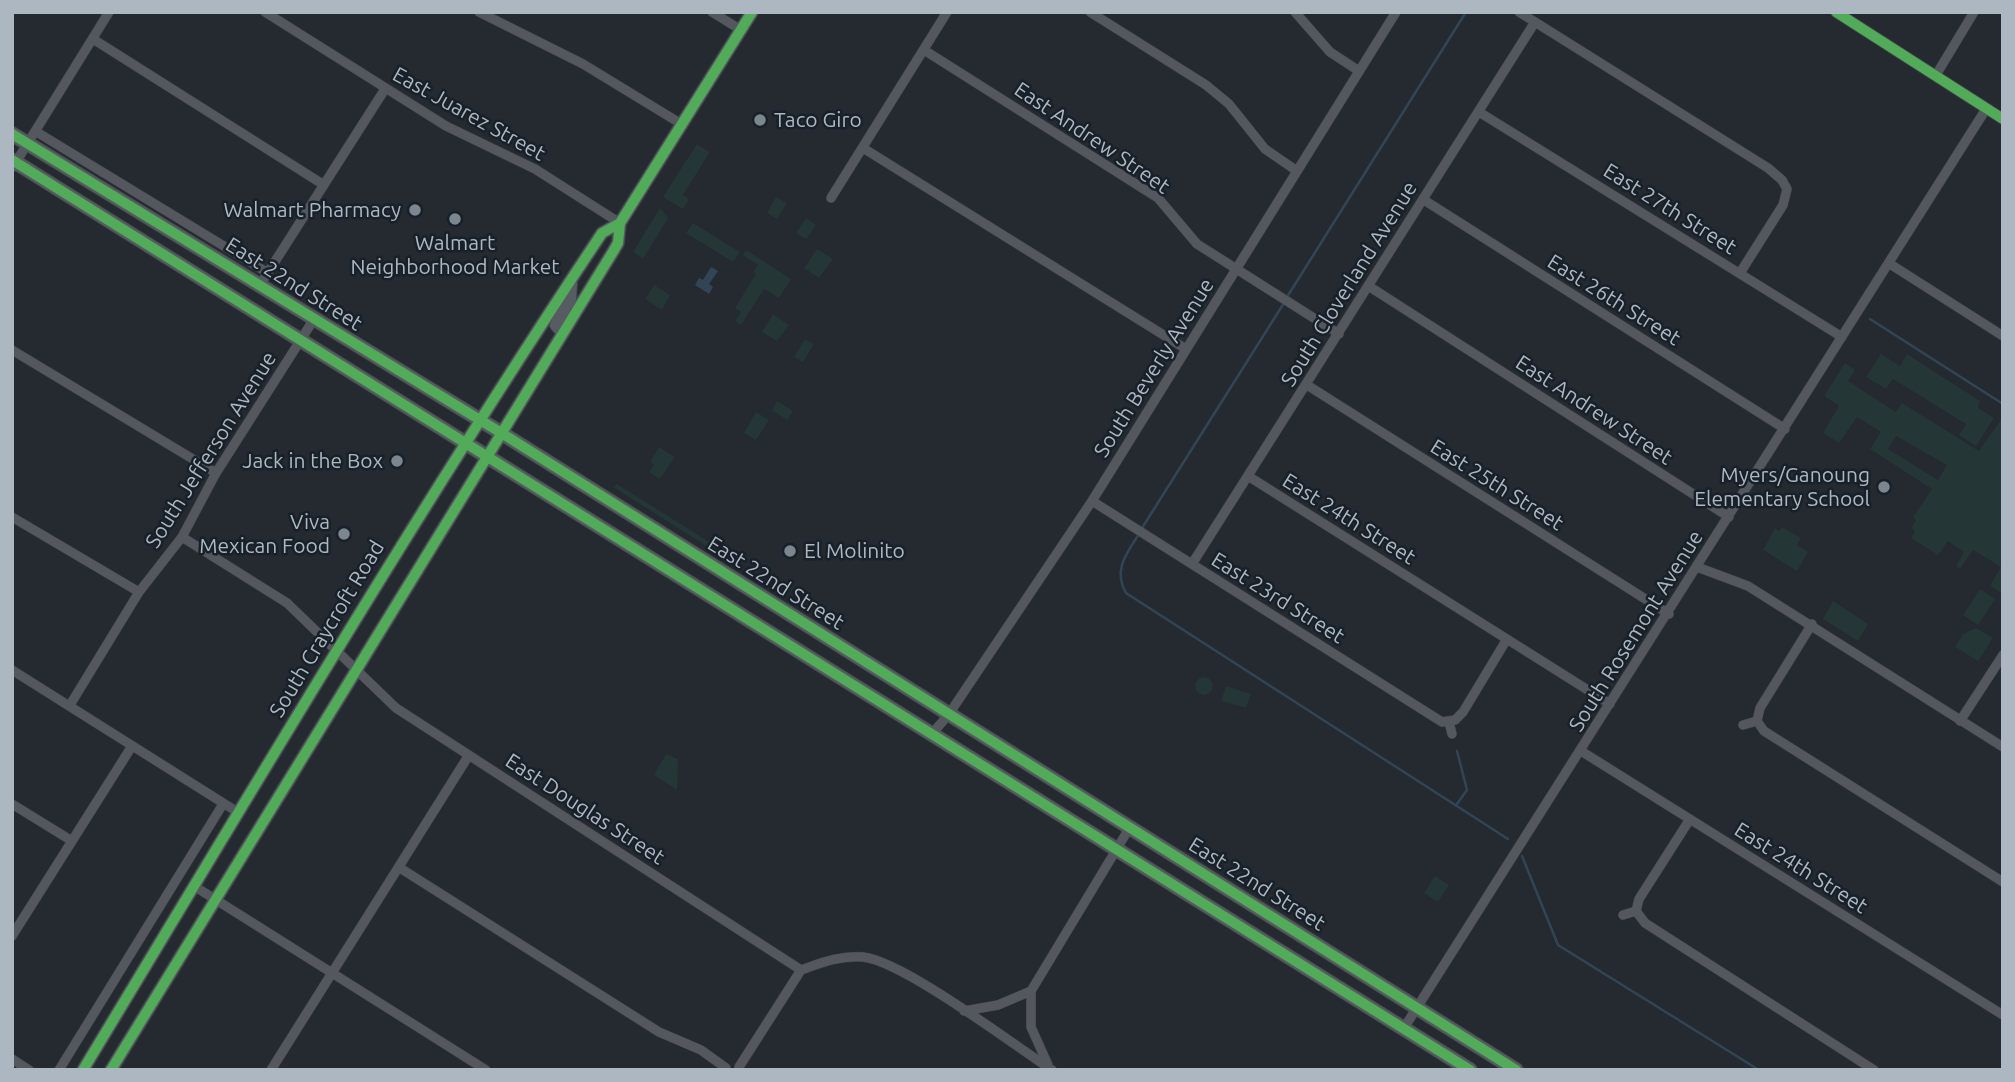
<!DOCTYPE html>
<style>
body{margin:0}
#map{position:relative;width:2015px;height:1082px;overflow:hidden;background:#242a2f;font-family:Ubuntu,sans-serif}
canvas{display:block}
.frame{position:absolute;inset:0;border:14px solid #acb7c2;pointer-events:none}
</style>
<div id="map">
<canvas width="2015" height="1082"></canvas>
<div class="frame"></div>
</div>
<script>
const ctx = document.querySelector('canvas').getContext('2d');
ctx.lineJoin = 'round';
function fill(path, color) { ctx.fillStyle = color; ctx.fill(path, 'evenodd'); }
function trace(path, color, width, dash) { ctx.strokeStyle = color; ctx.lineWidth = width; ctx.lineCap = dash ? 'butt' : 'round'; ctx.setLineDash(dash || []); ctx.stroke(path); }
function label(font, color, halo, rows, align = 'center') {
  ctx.font = font + ' Ubuntu,sans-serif'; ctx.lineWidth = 5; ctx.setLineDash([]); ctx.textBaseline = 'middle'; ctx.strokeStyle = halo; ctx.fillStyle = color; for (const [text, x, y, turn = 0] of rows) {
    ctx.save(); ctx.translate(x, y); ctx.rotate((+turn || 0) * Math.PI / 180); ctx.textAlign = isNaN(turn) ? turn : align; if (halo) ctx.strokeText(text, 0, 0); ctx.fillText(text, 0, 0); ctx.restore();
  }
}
fill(new Path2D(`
 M697,144L710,152L683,195L689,199L683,209L663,197Z
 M776,197L787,203L777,219L767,213Z
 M660,208L668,218L643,259L633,252Z
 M806,218L816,225L806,239L796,233Z
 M693,223L740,252L733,262L686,233Z
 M817,249L833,259L819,278L804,268Z
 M746,250L791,279L779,298L764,289L741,325L735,321L741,312L735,308L756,274L753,272L758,265L743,255Z
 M654,285L670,295L662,310L645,299Z
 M773,314L789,325L777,341L762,332Z
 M805,339L814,344L803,362L794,357Z
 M1881,354L1900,366L1907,354L1980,401L1978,408L1994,418L1976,446L1959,435L1966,424L1893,379L1886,389L1866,377Z
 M1845,363L1855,370L1848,381L1896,412L1902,403L1979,451L2003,417V594L1990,586L2001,567L1973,550L1960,569L1956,566L1964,552L1948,541L1938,555L1911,538L1915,531L1911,528L1916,520L1913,517L1932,489L1870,449L1881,432L1857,417L1839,443L1823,433L1839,406L1824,396ZM1896,436L1947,465L1938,480L1888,449Z
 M777,401L793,411L787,420L772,410Z
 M756,412L769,420L756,440L744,433Z
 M659,447L675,457L660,479L649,472L654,465L650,462Z
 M617,484L719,548L716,552L613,487Z
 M1782,527L1801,538L1797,545L1808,552L1797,571L1763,550L1775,528L1779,531Z
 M1980,589L1995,599L1978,625L1963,615Z
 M1833,601L1868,624L1858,641L1823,619Z
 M1976,628L1993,638L1978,661L1955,647L1963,634Z
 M1195 686a9 9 0 1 1 18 0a9 9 0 1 1-18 0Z
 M1226,686L1251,694L1246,708L1221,701Z
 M666,754L678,759L677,790L654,775Z
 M1435,876L1449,885L1438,902L1424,893Z`), '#243636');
fill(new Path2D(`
 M711,267L718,271L709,284L713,287L709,294L695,285L699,278L703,280Z`), '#324557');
trace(new Path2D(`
 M1287,297L1466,12
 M1870,319L2003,404
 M1142,528L1284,303
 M1139,534C1126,554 1113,570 1126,593L1508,839
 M1457,751L1467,790L1457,804
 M1522,856L1558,945L1759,1070`), '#324557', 2.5);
const minor = new Path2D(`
 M265,12L446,126L535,169L620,223
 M479,12L583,64L683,125
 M712,12L741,30
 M1090,12L1206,85L1229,104L1265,149L1297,171
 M1295,12L1330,52L1359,71
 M1519,12L1768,168L1782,180L1787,189
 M93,39L324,185
 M924,50L1158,198L1197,244L1339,334
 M1936,75L1974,12
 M1479,112L1842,337
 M35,131L268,273
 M863,148L1186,349
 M13,167L109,12
 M831,198L947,12
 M1424,200L1785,429
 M1890,264L2003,336
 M1740,273L1783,205L1787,189
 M260,285L385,89
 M1370,287L1729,517
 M12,350L216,473
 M1307,385L1669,614
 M1248,476L1610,704
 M1092,501L1442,722L1455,720L1463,712L1507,639
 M12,517L139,592
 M182,537L287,603L396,708L801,970
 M1192,564L1535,22
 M1697,567L1748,586L2003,747
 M12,670L239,813
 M70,705L139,592L182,537L216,473L314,319
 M1757,721L1764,731L2003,882
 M1757,721L1760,708L1812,624
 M1960,721L2003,655
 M1449,722L1452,734
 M1743,725L1757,721
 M931,735L949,714L1092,501L1396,12
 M1581,751L2003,1015
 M12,804L72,841
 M400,868L659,1032L701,1050L726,1068
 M194,886L486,1070
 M1636,911L1645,923L1874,1070
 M1636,911L1639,899L1690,819
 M1623,915L1636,911
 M12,936L132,746
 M801,970C821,963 841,955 863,957C903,961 1014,1045 1052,1070
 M1031,991V1027L1048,1065
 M964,1011L998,1005L1031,991L1130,827
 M1404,1028L1986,109
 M12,1059L29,1070
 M739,1067L801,970
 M59,1070L223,804
 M271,1070L469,755`);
const tertiary = new Path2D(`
 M1836,12L2003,119`);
const secondary = new Path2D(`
 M563,333L556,325L570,299L571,283
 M83,1070C253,789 420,506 602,233L620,223
 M111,1070L614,250L618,243L620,223L752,12`);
const primary = new Path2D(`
 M12,134L503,434L1516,1070
 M12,160L1470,1070`);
trace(minor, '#404448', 10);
trace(tertiary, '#404448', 12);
trace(secondary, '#404448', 14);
trace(primary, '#41474c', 16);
trace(minor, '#54585e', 9);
trace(tertiary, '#54585e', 10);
trace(secondary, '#575c63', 12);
trace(primary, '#565b60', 14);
trace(new Path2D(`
 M1836,12L2003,119
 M12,134L503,434L1516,1070
 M12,160L1470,1070
 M83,1070C253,789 420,506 602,233L620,223
 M111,1070L614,250L618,243L620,223L752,12`), '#51ab58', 10);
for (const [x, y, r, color] of [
 [760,120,7,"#7c868f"],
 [415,210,7,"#7c868f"],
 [455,219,7,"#7c868f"],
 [397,461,7,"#7c868f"],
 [1884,487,7,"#7c868f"],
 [344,534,7,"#7c868f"],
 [790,551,7,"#7c868f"]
]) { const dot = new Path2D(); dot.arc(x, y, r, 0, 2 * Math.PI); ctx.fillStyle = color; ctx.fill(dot); trace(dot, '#182129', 2.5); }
label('21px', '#acb7c2', '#182129', [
 ["East Juarez Street",469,114,29],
 ["East Andrew Street",1092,138,34],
 ["East 27th Street",1670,209,32],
 ["East 22nd Street",294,284,32],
 ["South Cloverland Avenue",1349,284,-58],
 ["East 26th Street",1614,300,32],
 ["South Beverly Avenue",1154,368,-58],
 ["East Andrew Street",1594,410,33],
 ["South Jefferson Avenue",211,450,-58],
 ["East 25th Street",1497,485,32],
 ["East 24th Street",1349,519,32],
 ["East 22nd Street",776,583,32],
 ["East 23rd Street",1278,598,32],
 ["South Craycroft Road",327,629,-59],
 ["South Rosemont Avenue",1636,631,-58],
 ["East Douglas Street",585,809,33],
 ["East 24th Street",1801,868,32],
 ["East 22nd Street",1257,884,32]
]);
label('21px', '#acb7c2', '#182129', [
 ["Taco Giro",774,120,"left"],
 ["Walmart Pharmacy",401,210],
 ["Walmart",455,243,"center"],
 ["Neighborhood Market",455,267,"center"],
 ["Jack in the Box",383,461],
 ["Myers/Ganoung",1870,475],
 ["Elementary School",1870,499],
 ["Viva",330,522],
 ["Mexican Food",330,546],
 ["El Molinito",804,551,"left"]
], 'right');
</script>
